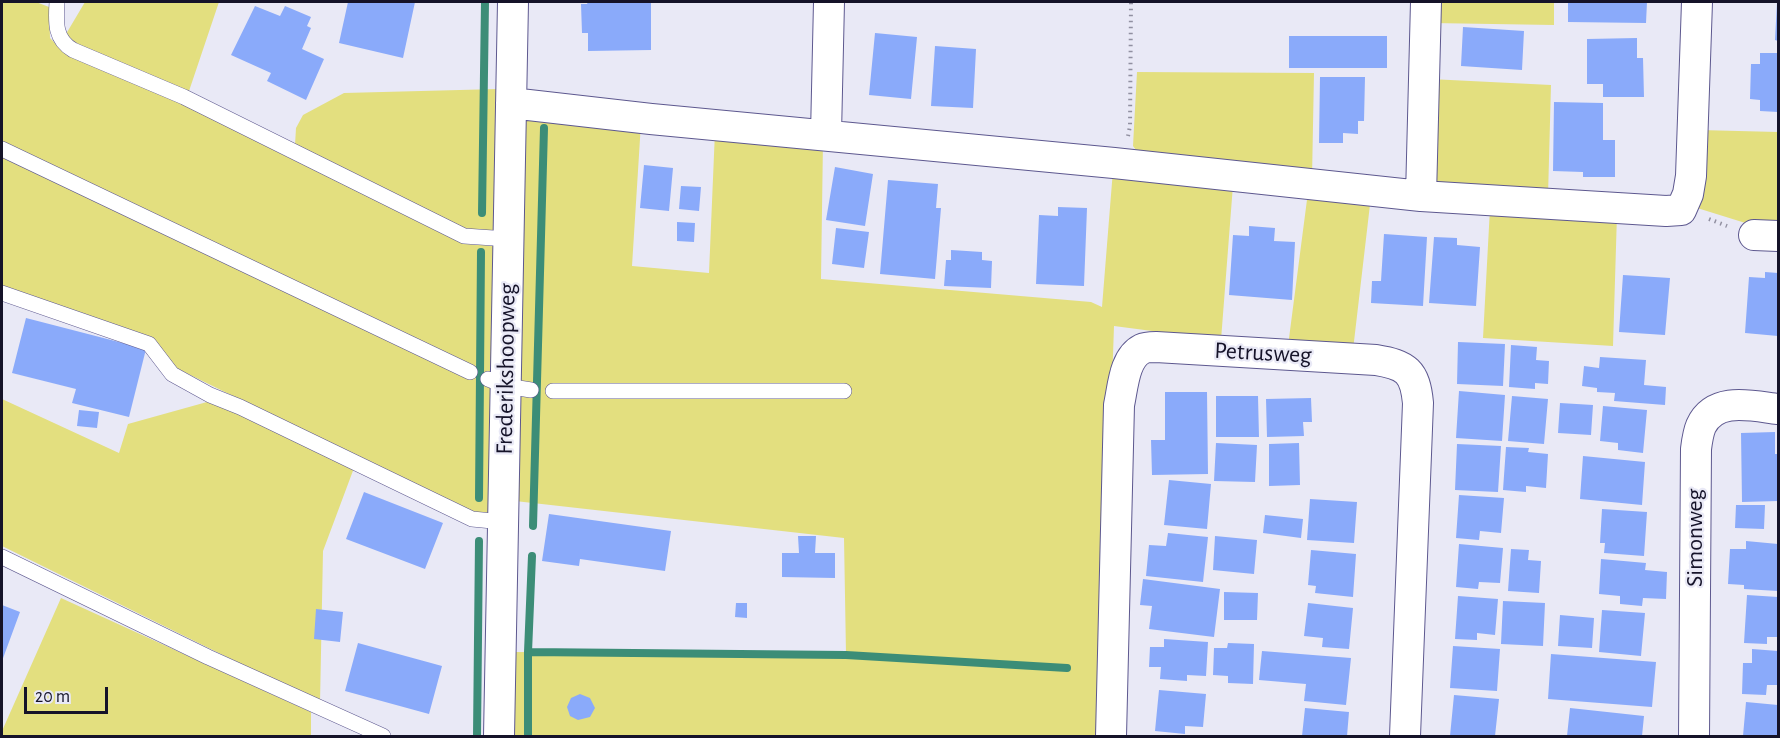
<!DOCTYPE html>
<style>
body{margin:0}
#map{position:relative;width:1780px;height:738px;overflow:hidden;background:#e9e9f6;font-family:"Alegreya Sans",sans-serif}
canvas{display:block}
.frame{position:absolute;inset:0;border:3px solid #151329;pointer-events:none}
.scale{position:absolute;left:24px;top:687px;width:84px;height:27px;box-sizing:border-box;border:3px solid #151329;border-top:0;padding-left:8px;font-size:18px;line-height:21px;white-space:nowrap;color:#151329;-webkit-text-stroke:4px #e9e9f6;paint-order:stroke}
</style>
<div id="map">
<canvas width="1780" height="738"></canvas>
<div class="frame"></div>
<div class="scale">20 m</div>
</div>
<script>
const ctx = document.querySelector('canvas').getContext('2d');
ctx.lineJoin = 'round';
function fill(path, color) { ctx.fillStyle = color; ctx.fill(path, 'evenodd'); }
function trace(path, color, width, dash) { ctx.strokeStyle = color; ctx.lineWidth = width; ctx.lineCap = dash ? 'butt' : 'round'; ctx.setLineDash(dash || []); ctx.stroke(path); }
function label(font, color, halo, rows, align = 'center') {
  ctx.font = font + ' "Alegreya Sans",sans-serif'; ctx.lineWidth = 4.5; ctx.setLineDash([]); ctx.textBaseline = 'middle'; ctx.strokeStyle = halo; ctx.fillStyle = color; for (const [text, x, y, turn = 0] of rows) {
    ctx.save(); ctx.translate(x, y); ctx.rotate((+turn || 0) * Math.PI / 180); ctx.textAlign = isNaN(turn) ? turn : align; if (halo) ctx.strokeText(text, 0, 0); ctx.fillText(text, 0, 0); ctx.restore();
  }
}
fill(new Path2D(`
 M2,2H36L49,7L50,38L64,52L181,102L465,244L495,246L492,509L486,516L473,514L172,366L150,342L2,286Z
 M85,2H219L188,94L74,44L66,34Z
 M1431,2H1554V25L1431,23Z
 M1137,72L1314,73L1312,178L1139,154L1133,146Z
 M1430,79L1551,85L1548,196L1427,190Z
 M498,89L496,233L466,231L295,145L296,128L303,115L344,93Z
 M534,116L641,123L632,266L709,273L715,131L823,141L821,279L1091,302L1102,307L1113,170L1233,185L1221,340L1114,326L1100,736H511L514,652L846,654L844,538L515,501L523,123Z
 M1699,130L1778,132V228L1755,226L1694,207Z
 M1308,192L1371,196L1353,350L1288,346Z
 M1490,208L1617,214L1613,346L1483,338Z
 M2,399L119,453L128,424L207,402L217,404L354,468L323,551L320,703L2,546Z
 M61,598L311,712V736H2V731Z`), '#e3df7f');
trace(new Path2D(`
 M482,213L485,2
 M479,498L481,252
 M533,526L544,128
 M528,652L846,655L1067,668
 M477,736L479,541
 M528,736V652L532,556`), '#3c8d77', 8);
fill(new Path2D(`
 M348,2H415L403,58L339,43Z
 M588,2H651V50L588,51V33H582L581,4H587Z
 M1568,2H1647L1646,23L1568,22Z
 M1777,2H1778V41L1775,40Z
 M255,6L280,16L285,6L311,17L307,26L311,28L302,49L324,59L306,100L267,81L271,73L231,55Z
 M1463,27L1524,31L1522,70L1461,66Z
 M875,33L917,37L911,99L869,95Z
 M1289,36H1387V68H1289Z
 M1637,38V58H1643L1644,97H1603V84H1587V39Z
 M935,46L976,49L973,108L931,106Z
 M1760,53H1778V112L1760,111V100L1750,99L1751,64H1760Z
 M1320,77H1365L1364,121H1358V134L1343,133V143H1319Z
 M1554,102L1603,103V140H1615V177H1583V172L1553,171Z
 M644,165L673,168L669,211L640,208Z
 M835,167L873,174L865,226L826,220Z
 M888,180L938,184L936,208H941L935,279L880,274Z
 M681,186L701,187L699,211L679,209Z
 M1058,207L1087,208L1084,286L1036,284L1039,215L1058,216Z
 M677,222L695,223L694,242L677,241Z
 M1249,226L1275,228L1274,241L1295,242L1292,300L1229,295L1233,235L1249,236Z
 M836,228L869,232L864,268L832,264Z
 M1384,234L1427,237L1423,306L1371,303L1372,281H1381Z
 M1434,237L1457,238V245L1480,247L1476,306L1429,303Z
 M951,250L982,252V260L992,261L991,288L944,286L946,260H951Z
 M1765,272L1778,273V336L1745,333L1749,277L1765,278Z
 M1623,275L1670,278L1665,335L1619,332Z
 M26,318L146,349L129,417L72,403L76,389L12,373Z
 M1458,342L1505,344L1503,386L1457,384Z
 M1511,345L1537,347L1536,360L1549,361L1548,384L1535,383V389L1509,387Z
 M1600,357L1646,360L1644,385L1666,387L1665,405L1614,401L1615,393L1597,392V388L1582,386L1584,366L1599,368Z
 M1459,391L1505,395L1502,441L1456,438Z
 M1165,392H1207L1208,474L1152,475L1151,440H1165Z
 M1216,396H1258L1259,437H1216Z
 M1512,396L1548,399L1544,444L1508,441Z
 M1311,398L1312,422H1303L1304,436L1267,437L1266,399Z
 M1560,403L1593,405L1591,435L1558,433Z
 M1603,406L1647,410L1643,453L1618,450V443L1600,441Z
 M79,410L99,412L97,428L77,426Z
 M1775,432V454H1778V501L1742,502L1741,433Z
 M1216,443L1257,445L1255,482L1214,481Z
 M1299,443L1300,485L1269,486V444Z
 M1457,444L1501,446L1498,492L1455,490Z
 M1506,447L1529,448L1528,452L1548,454L1546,488L1526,486V492L1503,490Z
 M1583,456L1645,462L1642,505L1580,499Z
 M1169,480L1211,484L1207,529L1164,525Z
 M364,492L443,523L425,569L346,539Z
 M1459,495L1504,498L1501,533L1480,531L1479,540L1456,538Z
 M1310,499L1357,502L1354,543L1307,540Z
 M1736,505H1765L1764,529L1735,528Z
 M1602,509L1647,512L1644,556L1604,553L1605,543H1600Z
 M549,514L671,531L665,571L580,559L579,566L542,561Z
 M1265,515L1303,519L1301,538L1263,533Z
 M1168,533L1208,537L1203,582L1146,576L1149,545L1166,546Z
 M798,536H816L815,553H835V578L782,577V553H799Z
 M1215,536L1257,540L1254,574L1213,570Z
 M1746,541L1778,544V591L1744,589V585L1728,584L1730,549H1746Z
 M1459,544L1503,548L1500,583L1479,582L1478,589L1456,587Z
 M1511,549L1529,550L1528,560L1541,561L1539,593L1508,591Z
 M1311,550L1356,554L1353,597L1315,593L1316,586L1308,585Z
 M1601,559L1646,563L1645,570L1667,572L1666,599L1643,598L1642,606L1620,604V596L1599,594Z
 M1143,579L1220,589L1214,637L1149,629L1152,606L1140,605Z
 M1224,592L1258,593L1257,620H1224Z
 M1747,595L1778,597V637H1767V644L1744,643Z
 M1458,596L1498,599L1495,635L1477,633V640L1455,639Z
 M1503,601L1545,603L1543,646L1501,644Z
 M736,603H747V618L735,617Z
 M1308,603L1353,608L1349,649L1322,647L1323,638L1304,636Z
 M2,605L20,612L2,661Z
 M316,609L343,612L340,642L314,639Z
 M1602,610L1645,613L1641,656L1599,652Z
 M1560,615L1594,618L1592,648L1558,646Z
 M1164,639L1208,642L1206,676L1187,675V681L1160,679L1161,667H1149L1150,647H1164Z
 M358,643L442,666L429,714L345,691Z
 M1228,643L1254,644L1253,684L1228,683V676L1213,675L1214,648H1227Z
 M1453,646L1500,649L1497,691L1450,688Z
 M1752,649L1778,651V685H1767L1766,695L1742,694L1743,663H1752Z
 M1262,651L1351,658L1346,705L1304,701L1306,684L1259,680Z
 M1551,654L1656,662L1652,707L1548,699Z
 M1159,690L1206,694L1203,727L1185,726V734L1155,731Z
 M580,694L590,698L595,708L590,717L578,720L570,716L567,707L571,698Z
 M1454,695L1499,699L1495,736H1450Z
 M1746,702L1778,705V736H1743Z
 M1305,708L1349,712L1347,736H1302Z
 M1570,708L1644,716L1642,736H1567Z`), '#8aaafa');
const service = new Path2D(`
 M57,2C56,21 54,39 73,50L184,97L464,236L508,239
 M2,149L470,372
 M2,293L149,344L172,374L210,395L240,407L472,519L503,522
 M488,379L506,386L531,390
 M553,391H844
 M2,557L208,657L383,736`);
const minor = new Path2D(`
 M511,103L651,119L1114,163L1421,196L1666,211L1681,210L1688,194L1691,176L1697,2
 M826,134L829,2
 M1421,196L1426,2
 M1754,235L1778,236
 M499,736L513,2
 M1111,736L1119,405C1123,387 1124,358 1142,349C1146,347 1151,347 1156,347L1376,360C1406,365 1415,371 1418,403L1405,736
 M1694,736L1696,449C1697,441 1698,433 1701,426C1715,396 1752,406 1778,409`);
trace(service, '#5d588f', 16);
trace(minor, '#5d588f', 32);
trace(new Path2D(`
 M1128,136L1130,126L1131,2
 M1709,219L1727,226`), '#9190a1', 4, [1.5, 4.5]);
trace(service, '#fff', 15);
trace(minor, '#fff', 30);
label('24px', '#151329', '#e9e9f6', [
 ["Petrusweg",1263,353,3],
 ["Frederikshoopweg",506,369,-89],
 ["Simonweg",1695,538,-90]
]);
</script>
